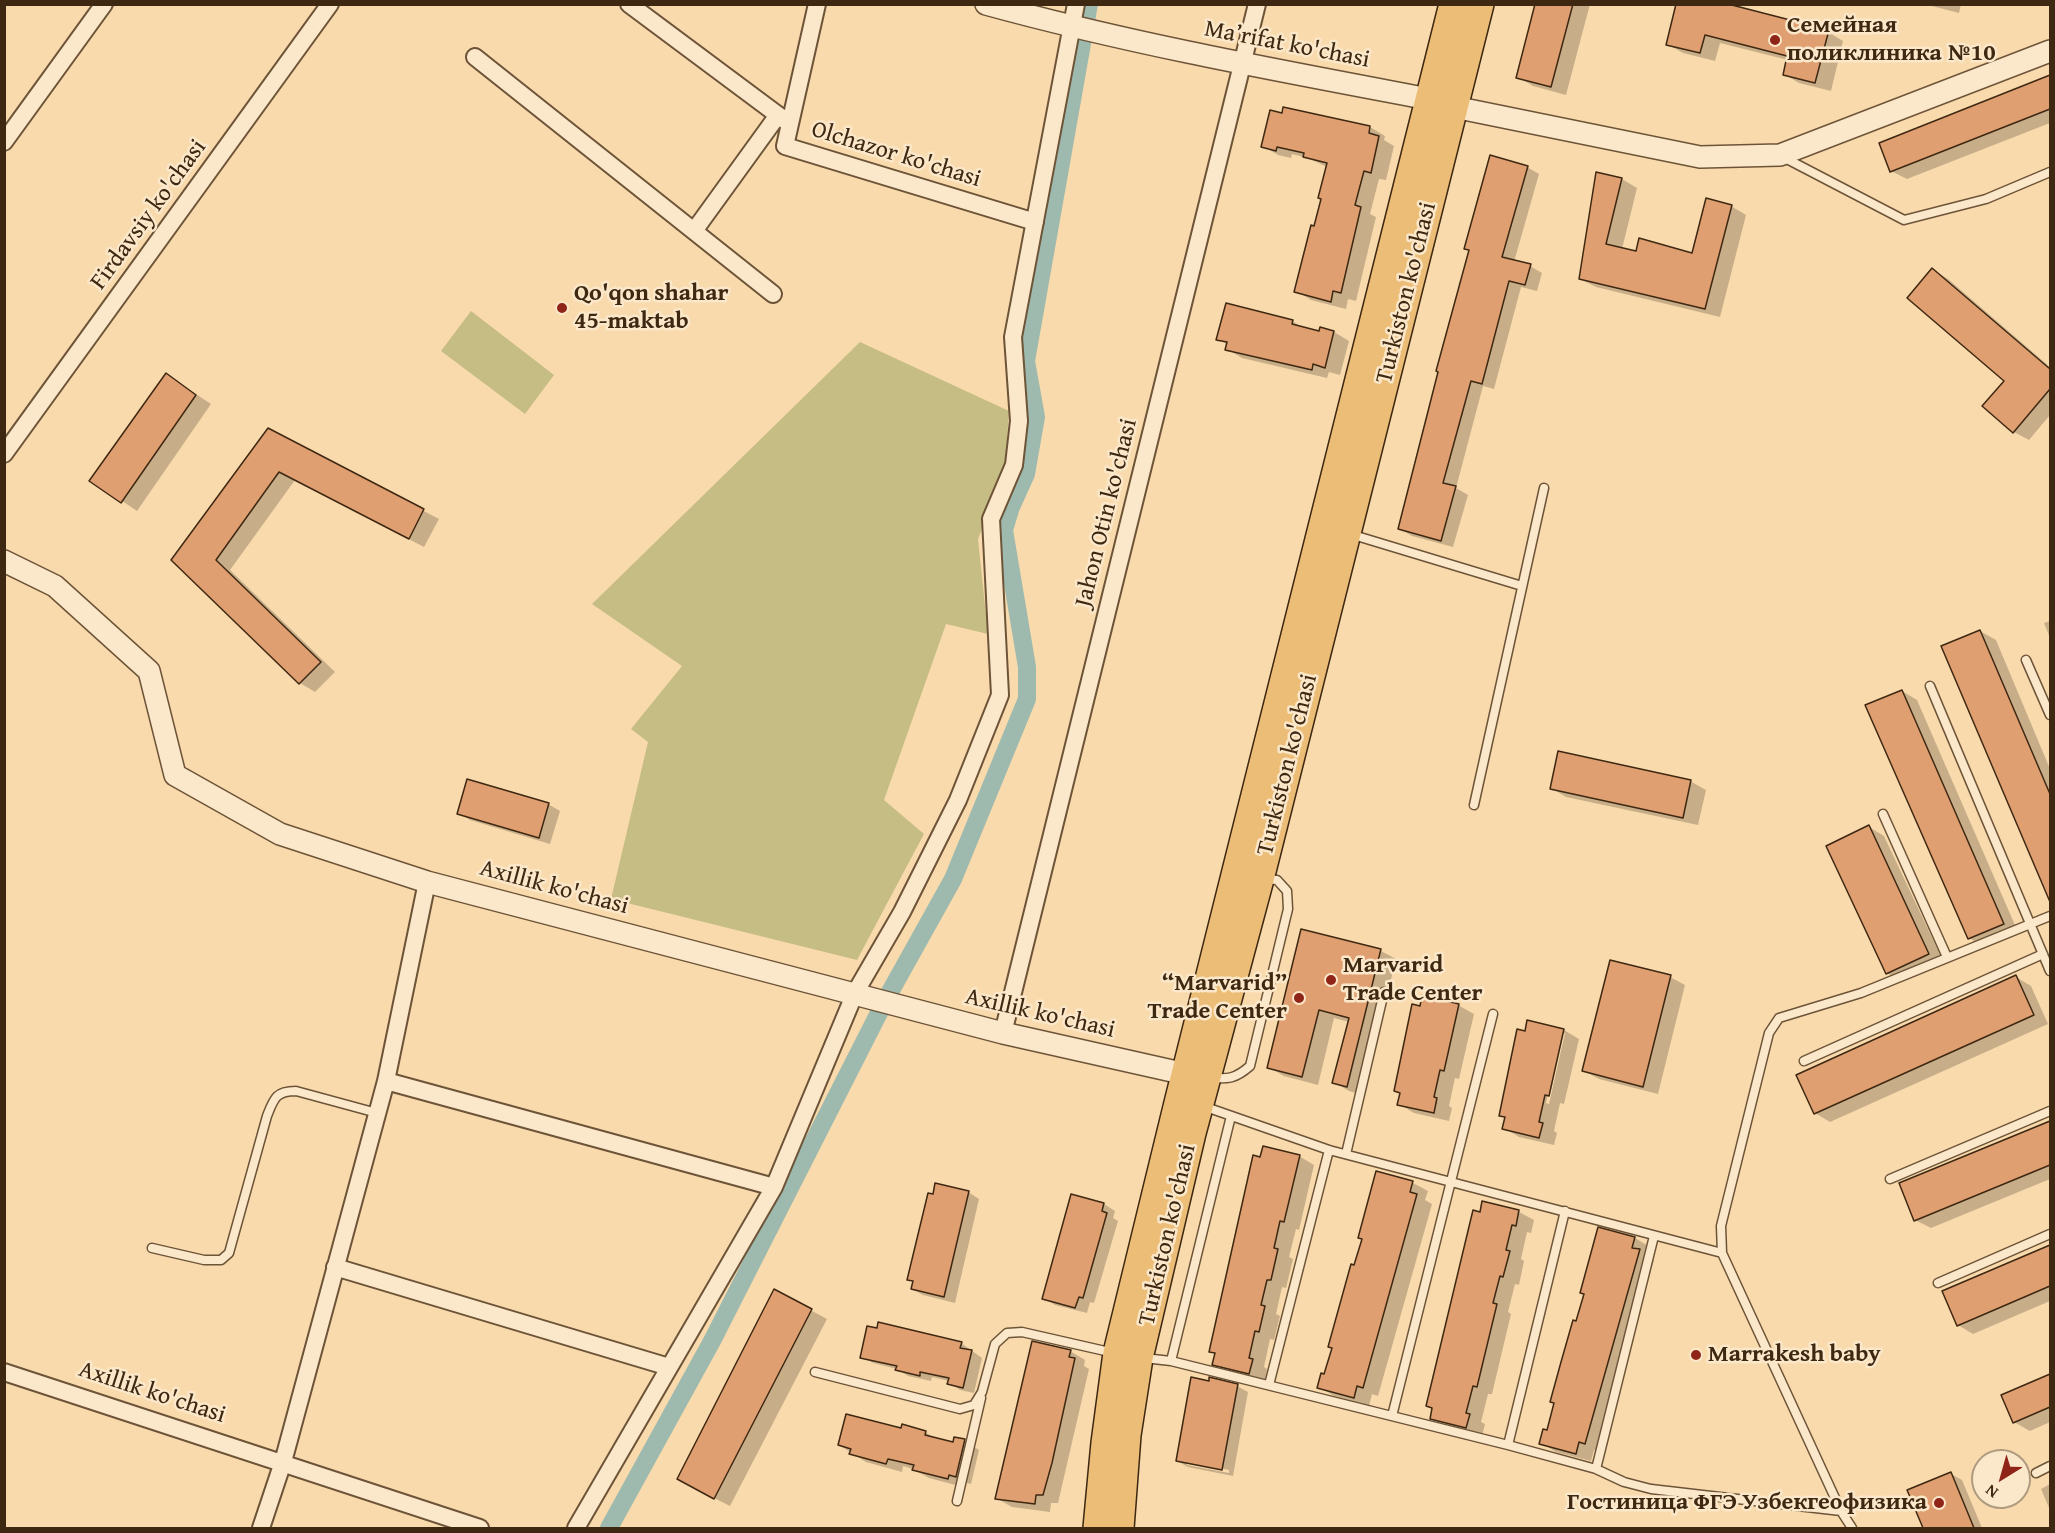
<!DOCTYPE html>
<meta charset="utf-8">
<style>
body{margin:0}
#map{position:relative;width:2055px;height:1533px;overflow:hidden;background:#f9daac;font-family:"Gentium Book Plus",serif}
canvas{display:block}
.frame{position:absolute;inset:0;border:6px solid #3e2812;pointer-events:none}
.north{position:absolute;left:1971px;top:1449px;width:60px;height:60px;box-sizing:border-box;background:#fbe7c9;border:2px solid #af9b80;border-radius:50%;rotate:217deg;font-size:16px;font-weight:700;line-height:24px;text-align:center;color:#3e2812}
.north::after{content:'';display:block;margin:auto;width:21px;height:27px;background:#8f2418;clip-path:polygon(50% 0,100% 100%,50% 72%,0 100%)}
</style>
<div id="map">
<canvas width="2055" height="1533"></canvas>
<div class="frame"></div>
<div class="north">N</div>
</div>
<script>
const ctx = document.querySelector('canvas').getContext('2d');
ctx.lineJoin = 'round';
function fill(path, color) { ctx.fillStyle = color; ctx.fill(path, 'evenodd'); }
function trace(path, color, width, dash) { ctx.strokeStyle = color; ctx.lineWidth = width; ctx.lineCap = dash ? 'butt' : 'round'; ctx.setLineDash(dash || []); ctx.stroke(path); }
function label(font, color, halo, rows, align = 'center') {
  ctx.font = font + ' "Gentium Book Plus",serif'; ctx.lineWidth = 5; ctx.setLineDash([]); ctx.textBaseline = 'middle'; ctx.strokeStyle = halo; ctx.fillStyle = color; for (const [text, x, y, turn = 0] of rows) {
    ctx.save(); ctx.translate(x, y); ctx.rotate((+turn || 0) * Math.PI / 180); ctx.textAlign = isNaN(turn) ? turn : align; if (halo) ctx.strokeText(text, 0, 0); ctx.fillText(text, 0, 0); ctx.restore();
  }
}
fill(new Path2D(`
 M471,311L554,375L525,414L441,351Z
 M860,342L1009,411L1005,470L978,539L988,634L946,624L884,800L924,834L857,960L611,899L648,742L631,729L682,666L592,604Z`), '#c6bd84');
fill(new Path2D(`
 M1537,4H1590L1566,95L1533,86L1518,77Z
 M1678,4L1828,32L1843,41L1831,91L1799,83L1784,74L1788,60L1720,43L1715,61L1683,53L1667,44Z
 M1924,4H1961L1959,13Z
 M2050,77V123L1907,179L1891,171L1881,144Z
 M1370,127L1385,136L1384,140L1394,146L1386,180L1379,179L1370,214L1376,217L1356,301L1348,299L1346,309L1311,300L1296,291L1316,228L1327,167L1308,158L1292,154L1291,158L1278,155L1263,146Z
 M1527,167L1539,174L1514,262L1530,266L1542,273L1537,291L1521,287L1494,389L1483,386L1456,488L1468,495L1453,547L1412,536L1400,529Z
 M1598,173L1622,179L1637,188L1622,249L1637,253L1693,254L1731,206L1746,215L1720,317L1596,287L1580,279Z
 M1933,270L1948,279L2050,367V415L2029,440L2014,432L2006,381Z
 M1292,321L1305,329L1320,332L1321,329L1334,332L1349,341L1340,375L1329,372L1327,378L1242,358L1227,349L1228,345L1218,339Z
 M167,375L211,404L137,511L91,480Z
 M268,429L439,519L424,547L295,480L230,570L335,672L315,692L300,683L173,560Z
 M2050,621V638L2044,623Z
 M1980,631L1996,640L2050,769V893L2048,892Z
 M1902,691L1917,700L2018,932L1984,947L1969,938Z
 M1690,781L1706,790L1698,825L1566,797L1551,788Z
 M548,804L560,811L550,844L470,820L459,813Z
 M1869,827L1884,836L1944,963L1902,982L1887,973Z
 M1302,931L1381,951L1396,959L1363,1095L1349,1091L1334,1082L1349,1022L1334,1018L1318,1085L1284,1076L1268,1067Z
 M1670,977L1685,985L1658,1094L1599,1079L1584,1071Z
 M2016,977L2031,986L2048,1024L1830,1122L1815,1113Z
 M1458,1005L1474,1014L1459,1079L1455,1078L1449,1106L1452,1108L1449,1121L1414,1113L1399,1104Z
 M1564,1030L1579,1039L1564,1104L1560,1103L1554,1131L1557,1133L1554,1145L1519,1137L1504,1128L1506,1118L1500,1115L1526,1032ZM1562,1033H1565L1549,1104L1546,1103Z
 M2050,1123V1179L1931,1228L1915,1220L1901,1184Z
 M1299,1156L1314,1165L1299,1230L1296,1229L1289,1257L1293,1259L1286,1288L1282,1287L1276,1314L1280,1316L1274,1340L1270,1339L1264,1367L1267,1369L1265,1381L1229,1373L1214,1364L1216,1355L1211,1351L1261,1159Z
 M1377,1173L1413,1183L1428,1191L1425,1200L1432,1204L1378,1396L1372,1394L1369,1406L1334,1396L1319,1387L1325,1376L1355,1267Z
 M968,1192L979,1199L955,1303L923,1295L912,1289L914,1282L909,1279Z
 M1483,1203L1519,1212L1534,1220L1531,1233L1527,1232L1521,1259L1524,1261L1519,1285L1515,1284L1508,1312L1511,1314L1492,1394H1488L1481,1422L1485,1424L1482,1436L1446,1427L1431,1418Z
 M1104,1204L1115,1211L1113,1218L1118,1221L1094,1303L1090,1302L1087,1313L1055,1305L1044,1298Z
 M1599,1229L1635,1238L1650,1247L1647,1256L1654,1260L1600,1451L1594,1450L1591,1461L1556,1452L1541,1443L1548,1432L1577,1323Z
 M2050,1246V1301L1973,1334L1958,1325L1944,1292Z
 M775,1291L827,1319L730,1506L694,1488Z
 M961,1343L982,1358L974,1393L960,1390L949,1383V1381L932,1377L931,1381L908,1376L897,1369L873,1363L862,1357Z
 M1070,1351L1085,1360L1084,1366L1089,1369L1058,1503H1051L1050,1512L1012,1507L996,1498Z
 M2050,1376V1422L2030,1431L2014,1422L2003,1396Z
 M1237,1386L1248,1392L1233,1476L1188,1467L1177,1461ZM1187,1462L1229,1470V1473L1187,1465Z
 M902,1430L925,1432L940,1441L954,1444L964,1441L979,1450L971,1484L964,1482L963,1487L929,1478L913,1469L903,1466L902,1472L866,1462L839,1445Z
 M1951,1474L1962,1480L1982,1528H1925L1909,1491Z
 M2050,1484V1510L2041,1489Z`), '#0003');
trace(new Path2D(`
 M609,1528L712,1341L885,1001L953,879L1027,699V667L1004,530L1011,507L1026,474L1036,417L1026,361L1089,4`), '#9ebaae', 18);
const building = new Path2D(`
 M1535,4H1573L1551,87L1516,78Z
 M1676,4H1728L1829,30L1815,83L1783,75L1787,56L1705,35L1700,53L1666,45Z
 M2050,75V109L1890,172L1879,143Z
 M1283,107L1370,126L1369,133L1379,136L1371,173L1364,171L1355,205L1361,207L1341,293L1333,291L1331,302L1294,292L1311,225L1314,226L1321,199L1318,198L1327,163L1303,157L1304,153L1277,147L1276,151L1261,147L1270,110L1282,113Z
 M1490,155L1528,166L1502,257L1531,264L1525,285L1509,281L1482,384L1471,381L1443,483L1456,486L1441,541L1398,529L1438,372L1436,371L1469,250L1464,249Z
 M1596,172L1622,178L1606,244L1636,251L1639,238L1692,253L1706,198L1732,205L1705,309L1579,279Z
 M1932,268L2050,369V389L2013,433L1982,406L2004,381L1907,298Z
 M1226,303L1293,320L1292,324L1319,331L1320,327L1334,331L1325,368L1313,364L1312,370L1225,350L1227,342L1216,340Z
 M166,373L196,395L121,503L89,481Z
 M268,428L424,509L409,539L279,472L216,560L321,662L299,684L171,560Z
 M1980,630L2050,794V902L1941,646Z
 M1902,690L2004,924L1968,939L1865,705Z
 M1558,751L1691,780L1683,818L1550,789Z
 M467,779L549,803L539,838L457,814Z
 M1869,825L1929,954L1886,974L1826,846Z
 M1301,929L1381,949L1347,1087L1332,1083L1349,1018L1319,1010L1302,1077L1267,1068Z
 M1610,960L1671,975L1643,1087L1582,1071Z
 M2016,975L2034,1015L1814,1114L1796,1075Z
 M1422,995L1459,1004L1444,1071L1440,1070L1434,1097L1437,1098L1434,1113L1397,1105L1400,1093L1394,1091L1412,1004L1420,1006Z
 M1527,1020L1564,1029L1549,1096L1545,1095L1539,1122L1543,1123L1539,1138L1502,1129L1505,1117L1499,1116L1517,1029L1525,1031Z
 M2050,1121V1165L1914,1221L1899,1183Z
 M1263,1146L1300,1155L1284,1222L1280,1221L1274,1248L1278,1249L1271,1280H1267L1261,1305L1265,1306L1259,1332L1255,1331L1249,1358L1253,1359L1249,1374L1212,1365L1215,1353L1209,1352L1253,1155L1260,1157Z
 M1376,1171L1413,1181L1410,1192L1417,1194L1363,1388L1357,1386L1354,1398L1317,1388L1321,1373L1324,1374L1332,1348L1328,1347L1351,1264L1354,1265L1362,1239L1358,1238Z
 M935,1183L969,1191L944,1297L911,1289L913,1281L907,1280L928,1193L933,1194Z
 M1071,1194L1104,1203L1102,1211L1107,1213L1083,1298L1079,1297L1075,1308L1042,1299Z
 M1482,1201L1519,1210L1516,1226L1512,1225L1506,1250L1510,1251L1503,1277L1500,1276L1493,1303L1497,1304L1477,1387L1473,1386L1466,1413L1470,1414L1466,1428L1430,1419L1432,1408L1426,1406L1473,1210L1480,1212Z
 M1598,1227L1635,1237L1632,1248L1640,1249L1585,1444L1579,1442L1576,1454L1539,1444L1543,1429L1547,1430L1554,1403L1550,1402L1561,1362L1573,1320L1576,1321L1584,1294L1580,1293Z
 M2050,1245V1286L1957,1326L1942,1291Z
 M774,1289L812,1309L714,1499L677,1479Z
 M878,1322L962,1342L960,1348L972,1350L963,1388L947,1384L949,1378L920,1372V1376L895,1370L897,1366L860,1358L867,1326L877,1328Z
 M1032,1341L1071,1350L1069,1357L1075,1358L1052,1463L1043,1495H1036L1035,1504L995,1499Z
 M2050,1374V1407L2013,1423L2001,1395Z
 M1191,1377L1209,1381V1377L1238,1384L1222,1470L1176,1461Z
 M846,1414L901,1428L902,1424L926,1431L925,1435L953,1442L954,1437L965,1439L956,1477L949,1475L948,1479L912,1470L914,1465L888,1459L886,1464L849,1454L851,1449L838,1445Z
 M1951,1472L1974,1528H1923L1907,1490Z`);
fill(building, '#df9f71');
trace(building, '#3e2812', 1.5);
const service = new Path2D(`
 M1783,157L1904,220L1986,199L2050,172
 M1350,534L1522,586
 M2026,660L2050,715
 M1930,686L2050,971
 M1474,805L1544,488
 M1883,814L1947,957
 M1804,1061L2043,954
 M1209,1078C1229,1079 1235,1079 1250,1066L1288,909L1287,891L1277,880L1263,879
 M1203,1106L1329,1150L1722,1253
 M1346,1154L1384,992
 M1890,1179L2050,1111
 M152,1248L204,1260H221L229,1253L267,1116C274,1098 276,1091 296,1091L377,1113
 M1938,1283L2050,1234
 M1144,1358L1171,1361L1508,1445L1596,1469L1624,1482L1651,1489L1841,1511
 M1171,1361L1231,1116
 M815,1372L960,1409L974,1405L982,1392L995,1344L1007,1333L1022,1332L1114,1353
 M1269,1385L1329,1150
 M1392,1416L1493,1014
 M1508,1445L1565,1211
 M1596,1469L1654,1236
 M2036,1473L2050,1466
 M957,1501L981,1398
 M1852,1528L1841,1511L1722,1253L1721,1226L1769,1033L1779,1018L1861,993L2050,916`);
const minor = new Path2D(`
 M629,4L790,124
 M817,4L785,146L1035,222
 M475,57L773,294
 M4,142L104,4
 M694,231L778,115
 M4,454L330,4
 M1003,1033L1257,4
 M386,1081L774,1187
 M335,1267L669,1367
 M4,1372L480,1528
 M261,1528L283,1462L386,1081L427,882
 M576,1528L774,1187L855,993L902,912L958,800L1000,695L991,519L1014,465L1019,421L1013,337L1076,4`);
const tertiary = new Path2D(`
 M986,4C1132,44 1281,71 1429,99L1454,107L1700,157L1780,155L2050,51
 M4,561L55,586L149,671L175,775L280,834L427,882L1003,1033L1199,1077`);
const primary = new Path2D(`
 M1097,1528L1105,1443L1117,1353L1179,1099L1453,4
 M1120,1528L1127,1435L1139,1358L1192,1133L1260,879L1480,4`);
trace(service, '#6d5438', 11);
trace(minor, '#6d5438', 20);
trace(tertiary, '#6d5438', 24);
trace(primary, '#3e2812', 30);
trace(service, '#fbe7c9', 8);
trace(minor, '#fbe7c9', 16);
trace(tertiary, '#fbe7c9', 21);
trace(primary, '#ecbd76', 27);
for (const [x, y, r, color] of [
 [1775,40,6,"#8f2418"],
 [562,308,6,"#8f2418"],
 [1331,980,6,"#8f2418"],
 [1299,998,6,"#8f2418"],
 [1696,1355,6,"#8f2418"],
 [1939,1503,6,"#8f2418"]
]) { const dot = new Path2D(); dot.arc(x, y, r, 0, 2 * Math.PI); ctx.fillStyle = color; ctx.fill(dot); trace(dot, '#fbe7c9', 2); }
label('bold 24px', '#3e2812', '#fbe7c9', [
 ["Семейная",1787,26],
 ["поликлиника №10",1787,54],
 ["Qo'qon shahar",574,294],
 ["45-maktab",574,322],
 ["Marvarid",1343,966],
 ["Trade Center",1343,994],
 ["“Marvarid”",1287,984,"right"],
 ["Trade Center",1287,1012,"right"],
 ["Marrakesh baby",1708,1355],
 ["Гостиница ФГЭ Узбекгеофизика",1927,1503,"right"]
], 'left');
label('24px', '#3e2812', '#fbe7c9', [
 ["Ma’rifat ko'chasi",1287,45,11],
 ["Olchazor ko'chasi",896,155,17],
 ["Firdavsiy ko'chasi",149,215,-54],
 ["Turkiston ko'chasi",1407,293,-76],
 ["Jahon Otin ko'chasi",1107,513,-76],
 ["Turkiston ko'chasi",1288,765,-76],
 ["Axillik ko'chasi",554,888,15],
 ["Axillik ko'chasi",1040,1014,13],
 ["Turkiston ko'chasi",1168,1235,-77],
 ["Axillik ko'chasi",152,1393,18]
]);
</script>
